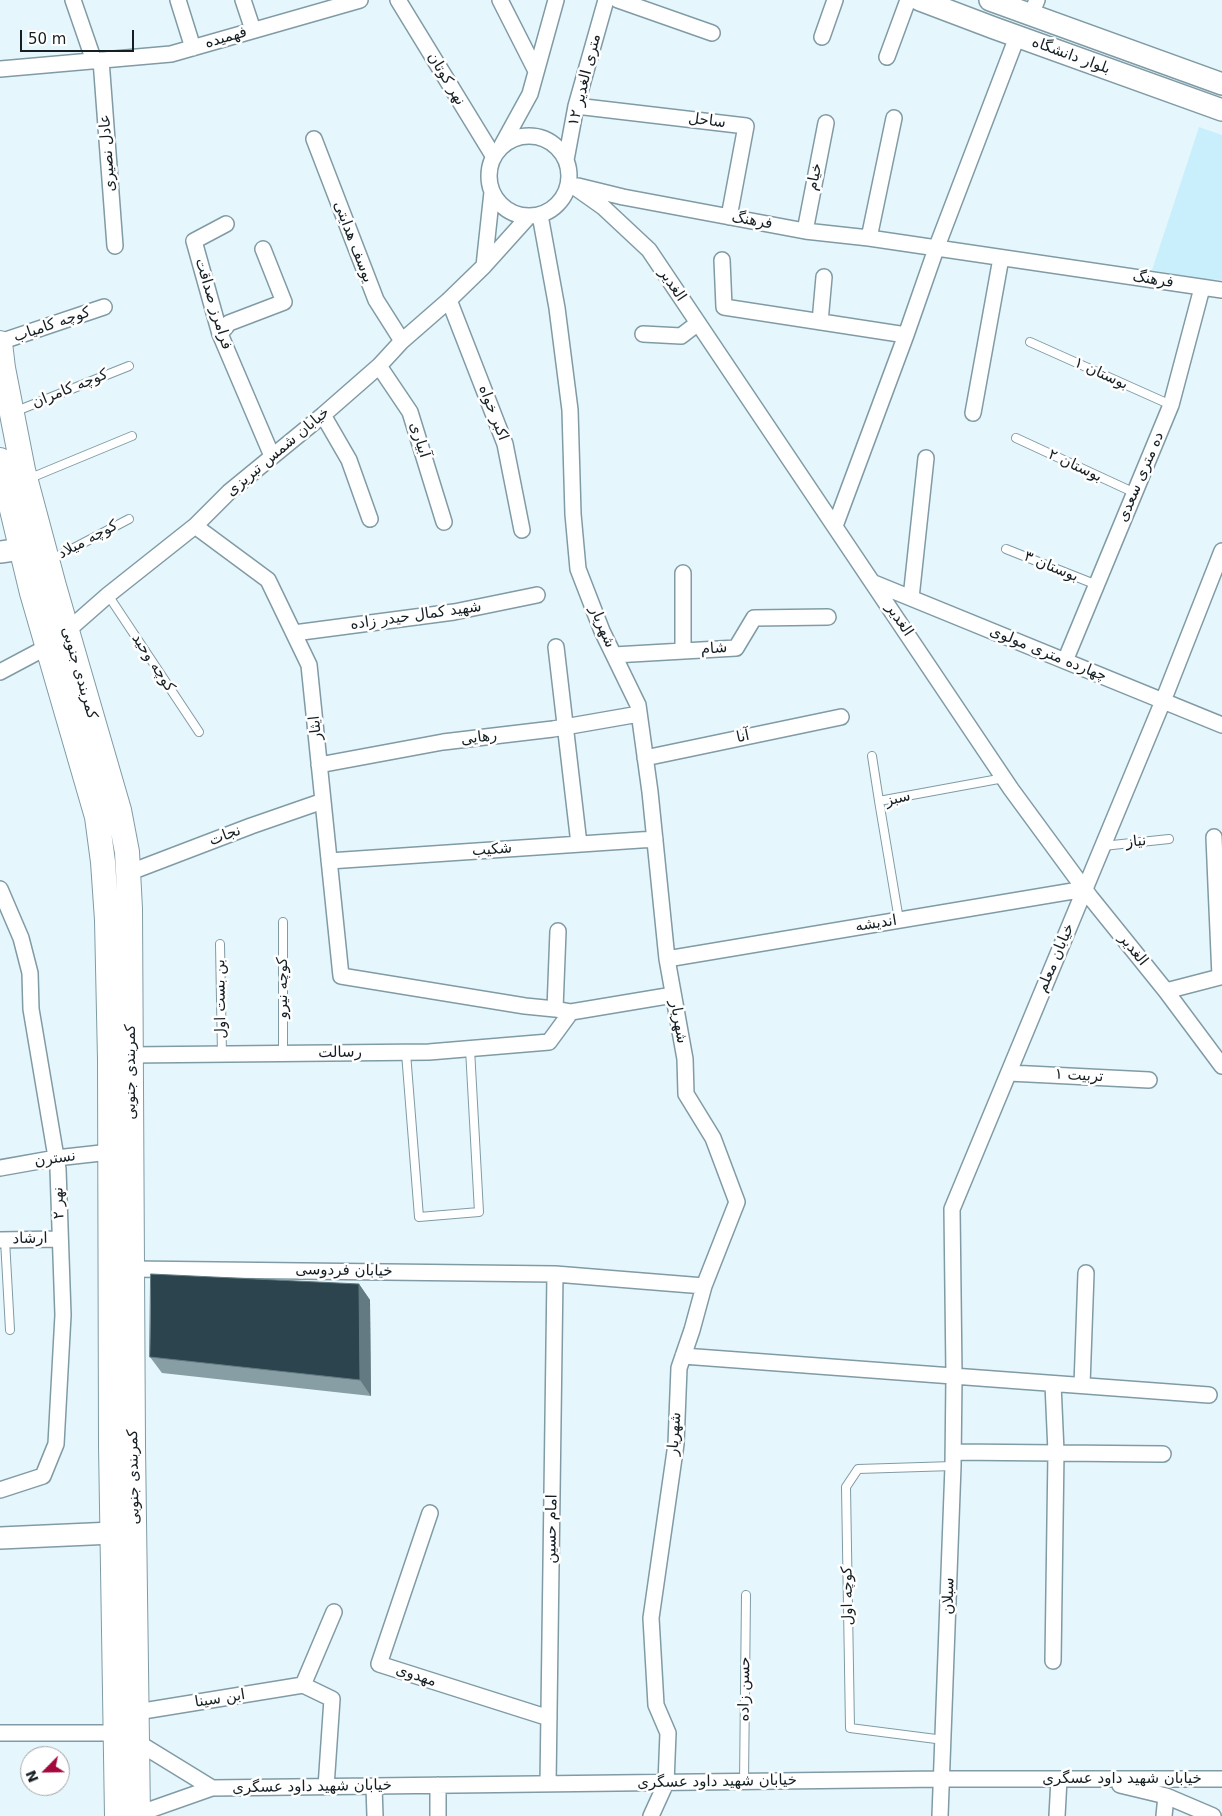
<!DOCTYPE html>
<meta charset="utf-8">
<style>
body{margin:0}
#map{position:relative;width:1222px;height:1816px;overflow:hidden;background:#e5f7fd;font-family:"DejaVu Sans",sans-serif}
canvas{display:block}
.north{position:absolute;left:20px;top:1746px;width:50px;height:50px;box-sizing:border-box;background:#fff;border:1px solid #a1a5a7;border-radius:50%;rotate:247deg;font-size:14px;font-weight:700;line-height:20px;text-align:center;color:#151f23}
.north::after{content:'';display:block;margin:auto;width:18px;height:22px;background:#a4083d;clip-path:polygon(50% 0,100% 100%,50% 72%,0 100%)}
.scale{position:absolute;left:20px;top:30px;width:114px;height:22px;box-sizing:border-box;border:2px solid #151f23;border-top:0;padding-left:6px;font-size:15px;line-height:18px;white-space:nowrap;color:#151f23;-webkit-text-stroke:4px #fff;paint-order:stroke}
</style>
<div id="map">
<canvas width="1222" height="1816"></canvas>
<div class="north">N</div>
<div class="scale">50 m</div>
</div>
<script>
const ctx = document.querySelector('canvas').getContext('2d');
ctx.lineJoin = 'round';
function fill(path, color) { ctx.fillStyle = color; ctx.fill(path, 'evenodd'); }
function trace(path, color, width, dash) { ctx.strokeStyle = color; ctx.lineWidth = width; ctx.lineCap = dash ? 'butt' : 'round'; ctx.setLineDash(dash || []); ctx.stroke(path); }
function label(font, color, halo, rows, align = 'center') {
  ctx.font = font + ' "DejaVu Sans",Cairo,sans-serif'; ctx.lineWidth = 5; ctx.setLineDash([]); ctx.textBaseline = 'middle'; ctx.strokeStyle = halo; ctx.fillStyle = color; for (const [text, x, y, turn = 0] of rows) {
    ctx.save(); ctx.translate(x, y); ctx.rotate((+turn || 0) * Math.PI / 180); ctx.textAlign = isNaN(turn) ? turn : align; if (halo) ctx.strokeText(text, 0, 0); ctx.fillText(text, 0, 0); ctx.restore();
  }
}
fill(new Path2D(`
 M1199,127L1222,135V280L1202,279L1152,270Z`), '#c9effd');
const lane = new Path2D(`
 M1030,342L1171,405
 M14,412L129,366
 M1016,438L1135,493
 M28,479L132,436
 M1006,549L1097,585
 M49,561L129,519
 M108,595L199,732
 M872,756L879,801
 M1103,846L1169,839
 M899,920L879,801L1004,778
 M283,922V1054
 M220,944L222,1055
 M406,1053L419,1217L479,1212L470,1049
 M5,1240L10,1330
 M944,1740L850,1728L846,1487L858,1469L953,1466
 M744,1782L746,1595`);
const street = new Path2D(`
 M73,0L94,61
 M178,0L193,48
 M243,0L253,30
 M398,0L494,157
 M500,0L536,71
 M618,0L712,33
 M1031,15L1037,0
 M822,37L835,0
 M887,57L908,0
 M101,60L115,246
 M0,69L171,54L360,0
 M576,106L746,126L729,217
 M489 176a40 40 0 1 1 80 0a40 40 0 1 1-80 0Z
 M314,139L376,300L402,341
 M502,145L530,94L556,0
 M566,160L576,106L606,0
 M569,183L603,207L649,250L1011,789L1091,898L1166,991L1222,1066
 M578,186L623,197L805,231L869,238L1222,290
 M540,215L557,308L570,410L573,514L578,569L602,631L638,705L650,792L667,959L685,1059L686,1094L713,1138L737,1202L704,1286L692,1330L679,1368L676,1444L651,1618L656,1705L668,1733L666,1783L651,1816
 M226,224L194,241L220,334L272,456
 M805,231L826,123
 M869,238L894,118
 M722,260L724,307L906,335
 M484,266L492,192
 M449,300L505,444L522,530
 M820,322L824,277
 M220,334L229,323L284,302L263,249
 M643,334L681,336L698,323
 M0,342L104,307
 M379,366L410,412L444,522
 M973,413L1001,258
 M323,415L349,460L370,519
 M195,526L268,580L309,665L341,976L525,1006L555,1009
 M835,526L906,335L936,249L1017,37
 M683,573V651
 M874,583L1222,725
 M911,598L926,458
 M67,631L108,595L195,526L229,492L323,415L379,366L402,341L449,300L484,266L529,216
 M294,633L454,612L537,595
 M556,647L579,844
 M614,655L736,648L754,618L828,617
 M1065,661L1171,405L1202,288
 M0,672L47,647
 M645,758L841,717
 M319,765L443,742L553,729L639,714
 M1214,837L1216,885H1222
 M329,861L655,839
 M128,873L251,826L323,801
 M0,889L21,938L30,973L31,1009L58,1169L63,1315L56,1444L43,1476L0,1490
 M558,931L555,1009L571,1012L673,995
 M667,959L1085,889
 M1166,991L1220,977L1216,885H1222
 M130,1055L429,1052L549,1042L571,1012
 M1009,1073L1149,1080
 M0,1168L56,1158L110,1152
 M0,1240L60,1239
 M132,1269L555,1274L704,1286
 M683,1356L1209,1395
 M1082,1385L1086,1273
 M953,1452L1163,1454
 M430,1513L379,1664L549,1718
 M1053,1661L1056,1452L1053,1384
 M137,1712L303,1685
 M0,1733H116
 M137,1742L212,1788L138,1814
 M548,1784L555,1274
 M1120,1785L1166,1796L1213,1816
 M374,1786L375,1816
 M326,1787L332,1699L303,1685L334,1612
 M212,1788L941,1779H1222
 M438,1816V1785
 M940,1816L953,1466L954,1376L952,1209L1163,701L1222,551
 M1057,1816L1059,1779
 M1164,1816L1166,1796`);
const secondary = new Path2D(`
 M920,0L994,28L1222,110
 M990,0L1222,84
 M0,552L21,549
 M0,1538L113,1533`);
const primary = new Path2D(`
 M0,343L3,368L23,470L54,586L119,810L127,852L130,909L133,1446L138,1816
 M0,460L32,593L97,817L103,862L107,920L110,1060L111,1445L117,1816`);
trace(lane, '#809ba5', 10);
trace(street, '#809ba5', 18);
trace(secondary, '#809ba5', 24);
trace(primary, '#809ba5', 26);
trace(lane, '#fff', 8);
trace(street, '#fff', 15);
trace(secondary, '#fff', 21);
trace(primary, '#fff', 24);
fill(new Path2D(`
 M359,1284L370,1300L371,1396L162,1373L150,1357Z`), '#889ea5');
fill(new Path2D(`
 M359,1284L370,1300L371,1396L360,1380Z`), '#637a82');
const building = new Path2D(`
 M151,1274L359,1284L360,1380L150,1357Z`);
fill(building, '#2b444d');
trace(building, '#637a82', 1);
label('15px', '#151f23', '#fff', [
 ["فهمیده",226,38,-16],
 ["بلوار دانشگاه",1071,56,20],
 ["نهر کوتان",446,79,59],
 ["۱۲ متری الغدیر",585,80,-76],
 ["ساحل",707,121,7],
 ["عادل نصیری",108,153,-94],
 ["خیام",815,177,-79],
 ["فرهنگ",752,221,10],
 ["یوسف هدایتی",353,242,69],
 ["فرهنگ",1153,280,9],
 ["الغدیر",672,285,56],
 ["فرامرز صداقت",213,304,73],
 ["کوچه کامیاب",52,325,-19],
 ["بوستان ۱",1101,374,24],
 ["کوچه کامران",70,389,-22],
 ["اکبر خواه",493,413,69],
 ["آبیاری",419,440,73],
 ["خیابان شمس تبریزی",278,452,-40],
 ["بوستان ۲",1075,466,25],
 ["ده متری سعدی",1141,477,-67],
 ["کوچه میلاد",88,540,-28],
 ["بوستان ۳",1051,567,22],
 ["شهید کمال حیدر زاده",416,616,-8],
 ["الغدیر",899,620,56],
 ["شهریار",602,627,67],
 ["شام",714,649,-4],
 ["چهارده متری مولوی",1048,654,22],
 ["کوچه وحید",153,663,57],
 ["کمربندی جنوبی",79,673,74],
 ["ایثار",316,728,-96],
 ["آنا",743,737,-12],
 ["رهایی",479,738,-7],
 ["سبز",898,799,-14],
 ["نجات",225,836,-21],
 ["نیاز",1136,842,-6],
 ["شکیب",492,850,-4],
 ["اندیشه",876,924,-9],
 ["الغدیر",1133,950,51],
 ["خیابان معلم",1056,958,-67],
 ["کوچه نیرو",283,988,-90],
 ["بن بست اول",221,999,-91],
 ["شهریار",678,1022,80],
 ["رسالت",340,1053,-1],
 ["کمربندی جنوبی",131,1072,-90],
 ["تربیت ۱",1079,1076,3],
 ["نسترن",55,1159,-8],
 ["نهر ۲",59,1203,-92],
 ["ارشاد",30,1239,-1],
 ["خیابان فردوسی",344,1271,1],
 ["شهریار",675,1434,-86],
 ["کمربندی جنوبی",134,1477,-91],
 ["امام حسین",552,1529,-89],
 ["کوچه اول",848,1596,-91],
 ["سبلان",949,1596,-88],
 ["مهدوی",416,1676,18],
 ["حسن زاده",745,1689,-89],
 ["ابن سینا",220,1699,-9],
 ["خیابان شهید داود عسگری",1122,1779],
 ["خیابان شهید داود عسگری",717,1782,-1],
 ["خیابان شهید داود عسگری",312,1787,-1]
]);
</script>
